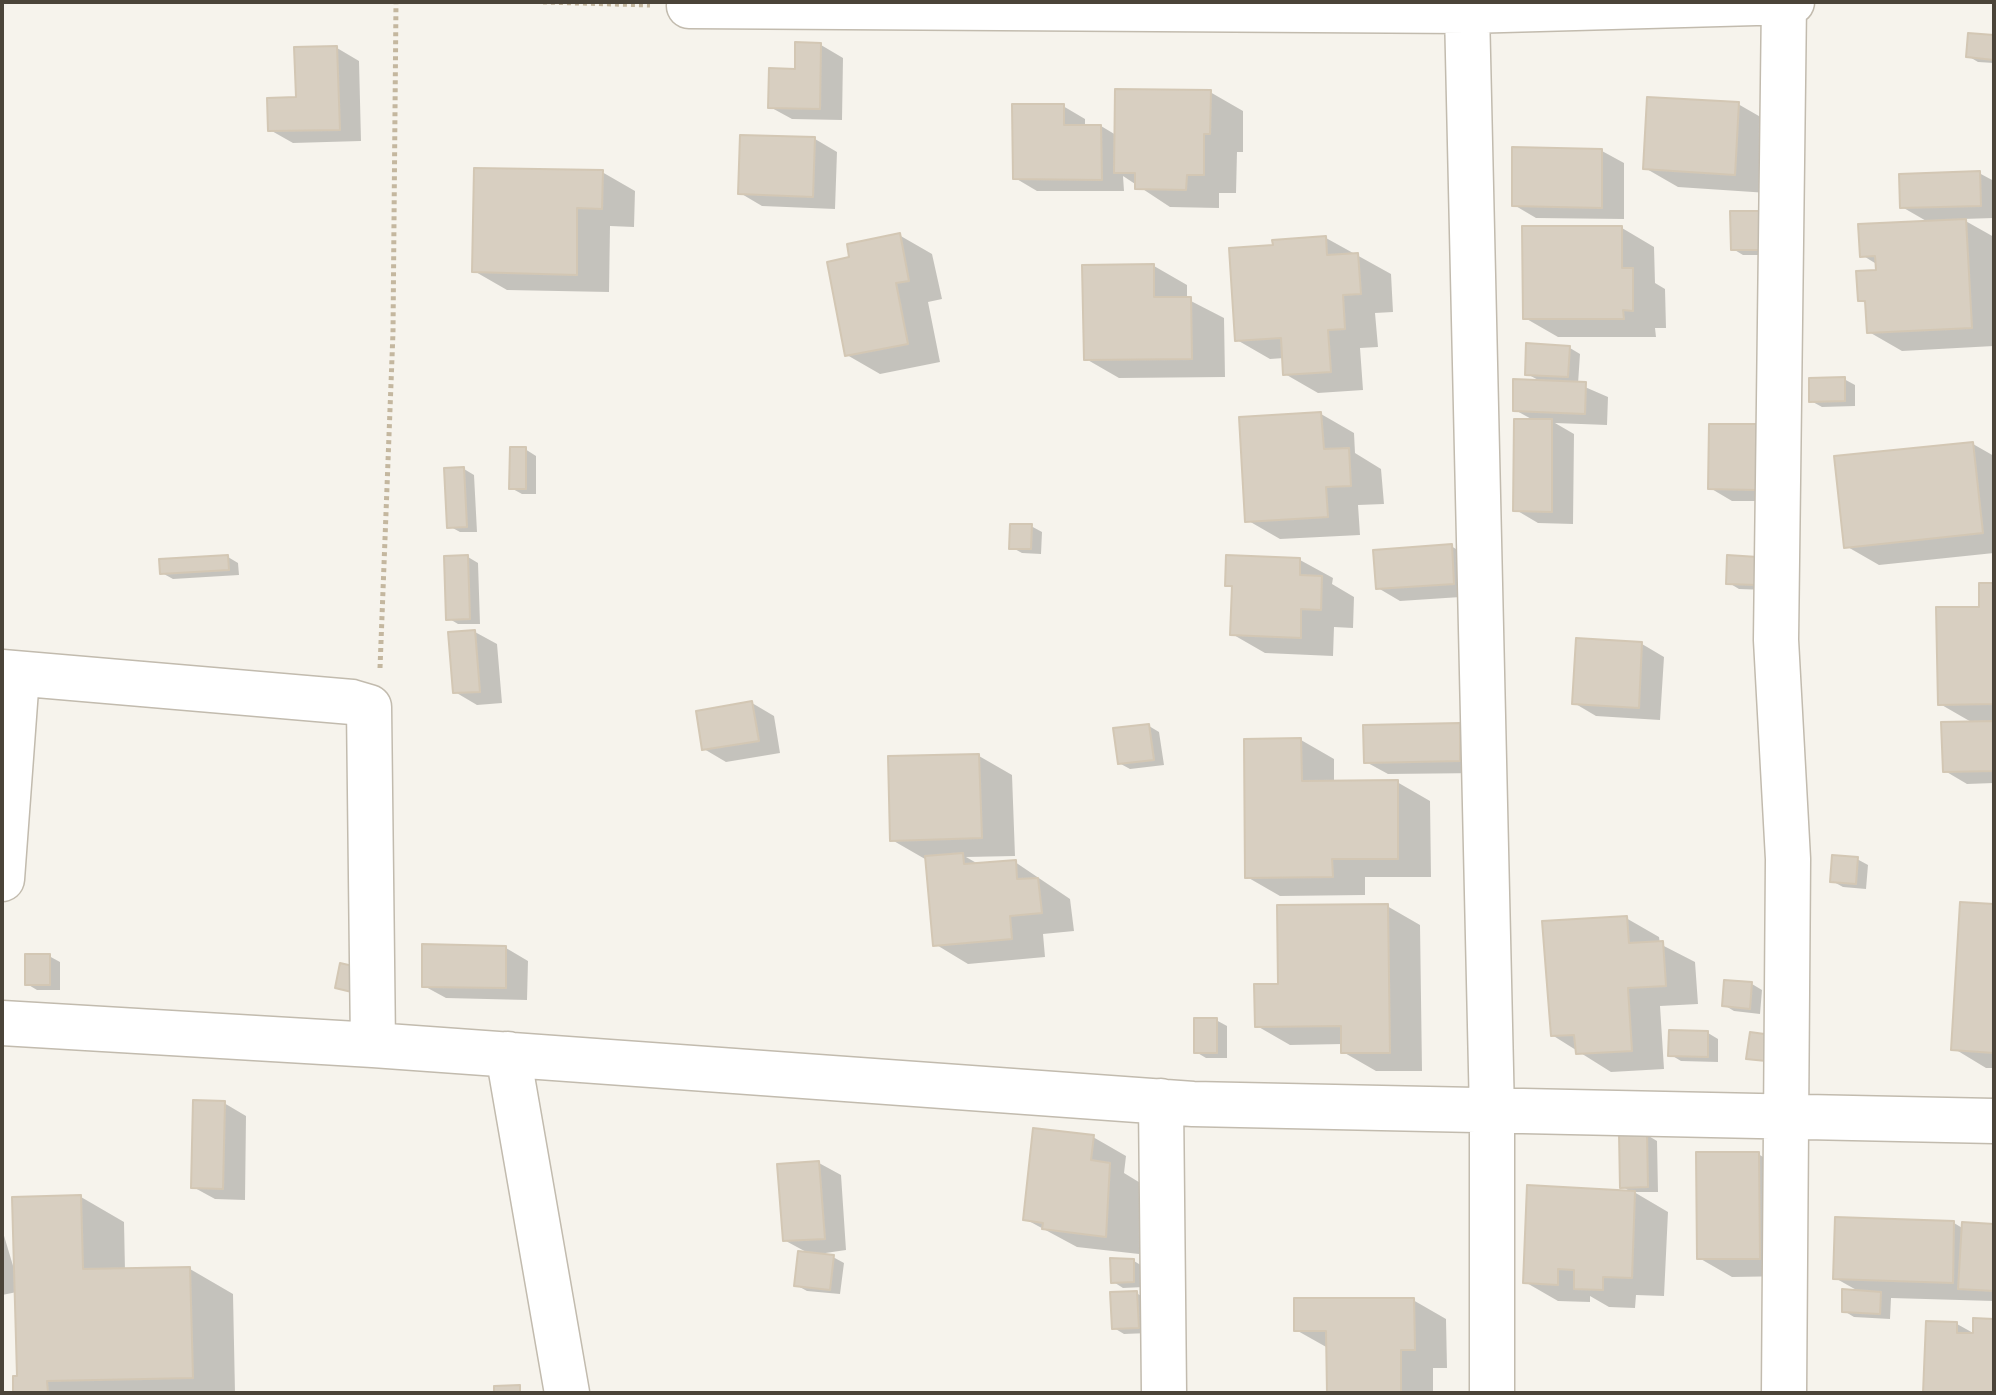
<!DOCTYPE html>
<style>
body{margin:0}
#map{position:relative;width:1996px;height:1395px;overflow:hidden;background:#f6f3ec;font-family:"Golos Text",sans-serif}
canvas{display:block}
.frame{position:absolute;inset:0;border:4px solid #4b4439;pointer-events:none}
</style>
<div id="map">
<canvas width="1996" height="1395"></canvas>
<div class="frame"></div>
</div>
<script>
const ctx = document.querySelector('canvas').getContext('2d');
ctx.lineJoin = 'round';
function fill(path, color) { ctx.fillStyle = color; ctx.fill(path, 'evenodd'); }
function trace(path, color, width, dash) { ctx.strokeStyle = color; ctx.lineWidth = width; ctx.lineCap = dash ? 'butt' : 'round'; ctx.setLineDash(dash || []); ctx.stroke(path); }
fill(new Path2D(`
 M1994,37V63L1978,62L1968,56Z
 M821,45L843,58L842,120L792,119L770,107Z
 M337,48L359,61L361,141L293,143L270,130Z
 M1210,92L1243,111V152H1237L1236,193H1219V208L1170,207L1123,176L1124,191H1037L1015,178L1063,106L1085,119V127L1101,126L1116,135Z
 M1738,104L1771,123L1768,193L1678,187L1645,168Z
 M815,139L837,152L835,209L762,206L740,193Z
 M1602,151L1624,163V219L1536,218L1514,205Z
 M602,172L635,191L634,227L610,226L609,292L507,290L474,271Z
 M1979,173L1994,181V218L1962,219L1994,237V346L1902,351L1869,332L1867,304L1860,300L1878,272V265L1862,255L1928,222L1902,207Z
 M1732,213L1772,255H1743L1733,249Z
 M1622,228L1654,247L1655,283L1665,289L1666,328H1655L1656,337H1558L1525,318Z
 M899,235L932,254L942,299L928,302L940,362L880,374L847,355L852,259Z
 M1326,238L1391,274L1393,312L1375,313L1378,347L1360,348L1363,390L1318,393L1285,374L1284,358L1270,359L1237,340L1275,247Z
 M1154,266L1187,285V299L1224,318L1225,377L1119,378L1086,359Z
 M1570,348L1580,354L1578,384L1608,397L1607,425L1555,423L1574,434L1573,524L1538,523L1516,510L1535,421L1515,410L1542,382L1527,374Z
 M1844,379L1855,385V406L1822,407L1811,401Z
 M1321,414L1354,433L1355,453L1381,469L1384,504L1358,505L1360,535L1280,539L1247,520Z
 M1756,426L1778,439L1777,501H1732L1710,488Z
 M1973,444L1994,456V553L1879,565L1846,546Z
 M525,449L536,456V494H522L511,488Z
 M464,469L474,475L477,532H460L449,526Z
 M1031,526L1042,532L1041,554L1022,553L1011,547Z
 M1451,546L1473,559L1476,596L1400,601L1378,588Z
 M228,557L238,563L239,575L173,579L162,573Z
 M468,557L478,563L480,624H458L448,618Z
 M1757,559L1767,590L1739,589L1729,583Z
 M1300,560L1333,578L1332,584L1354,597L1353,628L1334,627L1333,656L1265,653L1232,634L1234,589L1227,585Z
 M1994,585V783L1967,784L1945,771L1973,723L1940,704Z
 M475,632L497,644L502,703L477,705L455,692Z
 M1642,644L1664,657L1660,720L1596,716L1574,703Z
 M752,703L774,716L780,753L726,762L704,749Z
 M1459,725L1481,738L1482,773L1388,774L1366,762Z
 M1149,726L1159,732L1164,765L1130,769L1119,763Z
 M1301,740L1334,759V783L1397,782L1430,801L1431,877H1365V895L1280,896L1247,877Z
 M979,756L1012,775L1015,856L966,857L980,865L1015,862L1070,899L1074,931L1043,934L1045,957L968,964L935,944L925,859L892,840Z
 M1857,859L1868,865L1866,889L1843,887L1832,881Z
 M1387,906L1420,925L1422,1071H1376L1343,1052V1044L1290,1045L1257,1026L1280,986Z
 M1994,906V1068H1986L1953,1048Z
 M1626,918L1659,937L1660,944L1695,962L1698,1004L1660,1006L1664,1069L1611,1072L1552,1035Z
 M506,948L528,961L527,1000L446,998L424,986Z
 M49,956L60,962V990H37L27,984Z
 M1726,982L1752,984L1762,990L1760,1014L1734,1011L1724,1005Z
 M1216,1020L1227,1026V1058H1206L1196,1052Z
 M1708,1033L1718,1039V1062L1681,1061L1671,1055Z
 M224,1103L246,1116L245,1200L215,1199L193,1187Z
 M1647,1135L1657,1141L1658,1192H1634L1668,1212L1664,1296L1636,1295L1635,1308L1609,1307L1590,1296V1302L1558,1301L1525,1282L1632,1193L1622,1186Z
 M1093,1137L1126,1156L1124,1173L1142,1184L1139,1254L1077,1247L1025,1219Z
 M1758,1154L1791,1173L1792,1276L1732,1277L1699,1258Z
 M819,1163L841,1175L846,1250L812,1255L833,1257L844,1263L840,1294L807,1291L796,1285L810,1254L784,1240Z
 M81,1197L124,1222L125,1271L190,1269L233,1294L235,1393H15L19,1378L17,1292L2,1295V1229L17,1279Z
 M1954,1223L1964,1229L1994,1226V1301L1891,1298L1890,1319L1854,1317L1844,1311L1860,1292L1835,1278Z
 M1134,1261L1144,1267V1287L1123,1288L1112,1281Z
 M1136,1293L1147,1299L1149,1333L1124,1334L1114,1328Z
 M1413,1300L1446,1319L1447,1368H1433V1393H1329L1328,1348L1296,1330Z
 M1994,1321V1393H1925L1957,1324L1975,1334Z`), '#0003');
const building = new Path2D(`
 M1968,33L1994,35V60L1966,57Z
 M795,42L821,43L820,109L768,108L769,68L795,69Z
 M337,46L340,130L268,131L267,98L296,97L294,47Z
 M1115,89L1211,90L1210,134H1204V175H1187L1186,190L1135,189V173H1114Z
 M1647,97L1739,102L1735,175L1643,169Z
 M1012,104H1064V125H1101L1102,180L1013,179Z
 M740,135L815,137L813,197L738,194Z
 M1512,147L1602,149V208L1512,206Z
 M474,168L603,170L602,209L577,208V275L472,272Z
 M1980,171L1981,206L1900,208L1899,174Z
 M1730,211H1762V250H1731Z
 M1966,219L1972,328L1867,333L1865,301H1858L1856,271L1876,270L1875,256L1860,257L1858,224Z
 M1522,226H1622V268H1633V311L1623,310L1624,319H1523Z
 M900,233L909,281L896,283L908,344L845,356L827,262L849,257L847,244Z
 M1326,236L1327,255L1358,253L1361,294L1343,295L1345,329L1328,330L1331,372L1283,375L1281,338L1235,341L1229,248L1273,245L1272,240Z
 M1154,264V297H1191L1192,359L1084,360L1082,265Z
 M1526,343L1570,346L1568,377L1525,375Z
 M1845,377V401L1809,402V378Z
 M1513,379L1586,382L1585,414L1513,411Z
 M1321,412L1324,449L1349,448L1351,486L1326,487L1328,517L1245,522L1239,417Z
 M1514,419H1552V512L1513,511Z
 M1709,424H1756V490L1708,489Z
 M1973,442L1983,533L1844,548L1834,456Z
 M510,447H526V489H509Z
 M464,467L467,527L447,528L444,468Z
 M1010,524H1032L1031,549H1009Z
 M1452,544L1454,584L1376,589L1373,550Z
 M228,555L229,570L160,574L159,559Z
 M468,555L470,619L446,620L444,556Z
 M1226,555L1300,558V575L1322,576L1321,610L1301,609V638L1230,635L1232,586H1225Z
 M1727,555L1758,557L1757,585L1726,584Z
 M1979,583H1994V704L1938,705L1936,607H1979Z
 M475,630L480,692L453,693L448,632Z
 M1576,638L1642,642L1639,708L1572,704Z
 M752,701L759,741L702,750L696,711Z
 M1994,721V771L1943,772L1941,722Z
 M1460,723V761L1364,763L1363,725Z
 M1149,724L1154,760L1118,764L1113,728Z
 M1301,738L1302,781L1398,780V859H1332L1333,877L1245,878L1244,739Z
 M979,754L982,838L890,841L888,756Z
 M963,853L964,864L1016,860L1017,879L1038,878L1042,913L1010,916L1012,939L933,946L925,856Z
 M1832,855L1858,857L1856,884L1830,882Z
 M1960,902L1994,904V1053L1951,1050Z
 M1388,904L1390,1053H1341V1026L1255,1027L1254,984H1278L1277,905Z
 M1627,916L1629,943L1663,941L1666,986L1628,988L1632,1051L1576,1054L1574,1035L1551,1036L1542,921Z
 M422,944L506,946V988L422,987Z
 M25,954H50V985H25Z
 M340,963L366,969L360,994L335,988Z
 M1724,980L1752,982L1750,1009L1722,1006Z
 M1194,1018H1217V1053H1194Z
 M1669,1030L1708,1031V1057L1668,1056Z
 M1750,1032L1779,1036L1776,1062L1746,1059Z
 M193,1100L225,1101L223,1189L191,1188Z
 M1033,1128L1094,1135L1091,1160L1110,1163L1106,1237L1042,1229L1043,1223L1023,1220Z
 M1619,1133H1647L1648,1187L1620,1188Z
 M1696,1152H1759L1760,1259H1697Z
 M819,1161L825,1239L783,1241L777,1164Z
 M1527,1185L1635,1191L1632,1278L1603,1277V1290L1574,1289V1270L1558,1269V1285L1523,1283Z
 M81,1195L83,1269L190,1267L193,1378L47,1381L48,1393H13V1376H17L12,1197Z
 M1835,1217L1954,1221L1953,1283L1833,1279Z
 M1962,1222L1994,1224V1291L1958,1289Z
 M798,1251L834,1255L830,1290L794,1286Z
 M1110,1258L1134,1259V1282L1111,1283Z
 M1842,1289L1881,1292L1880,1314L1842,1312Z
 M1137,1291L1139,1328L1112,1329L1110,1292Z
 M1294,1298H1414L1415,1350H1401V1393H1327L1326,1331H1294Z
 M1973,1318L1994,1319V1393H1923L1926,1321L1957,1322V1333H1973Z
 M520,1385V1393H494V1386Z`);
fill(building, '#d8cfc1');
trace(building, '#d3c7b4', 2);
const minor = new Path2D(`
 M1784,3L1776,640L1788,859L1784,1393
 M689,6L1467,11L1792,2
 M1467,11L1492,1113V1393
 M2,672L352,702L369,707L373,1045
 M2,879L17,676
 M2,1023L373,1045L1193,1104L1994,1121
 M508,1054L567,1393
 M1161,1101L1164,1393`);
trace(minor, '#c2bbae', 47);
trace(new Path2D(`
 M543,2L650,5
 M380,668L393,332L396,2`), '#c4b79f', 5, [4, 4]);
trace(minor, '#fff', 44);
</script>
